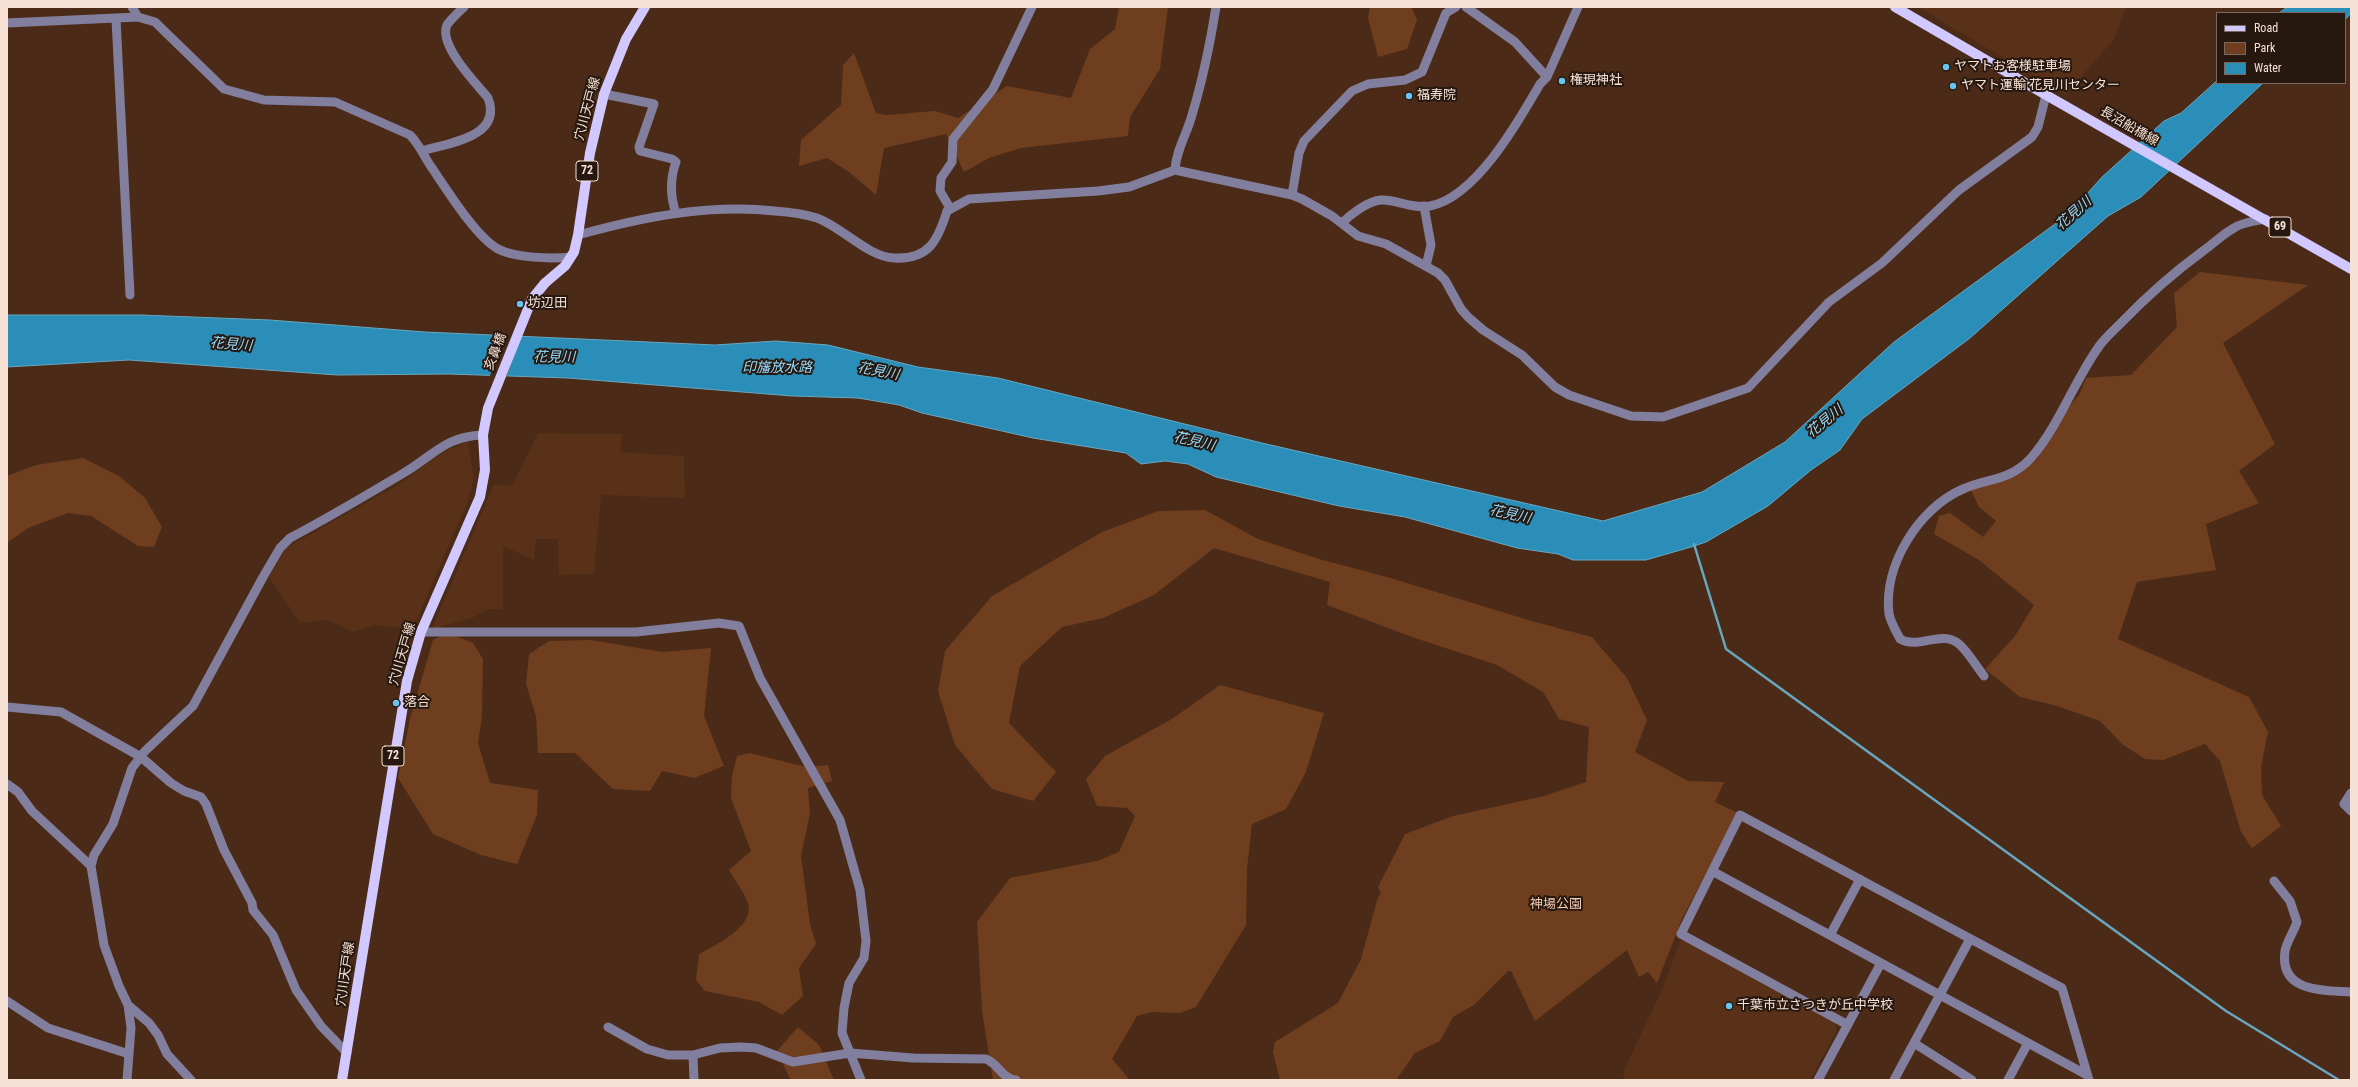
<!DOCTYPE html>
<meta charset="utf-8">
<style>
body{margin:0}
#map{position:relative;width:2358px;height:1087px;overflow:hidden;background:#4b2b17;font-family:"Roboto Condensed",sans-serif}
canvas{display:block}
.frame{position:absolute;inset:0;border:8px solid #f7e1d5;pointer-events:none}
.legend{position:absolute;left:2216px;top:12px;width:130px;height:72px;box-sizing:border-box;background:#27180f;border:1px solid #7a685e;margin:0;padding:5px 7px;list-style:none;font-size:12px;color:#f7e1d5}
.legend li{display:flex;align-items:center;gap:8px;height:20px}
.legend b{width:20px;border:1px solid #7a685e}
</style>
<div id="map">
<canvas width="2358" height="1087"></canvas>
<div class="frame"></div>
<ul class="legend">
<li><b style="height:5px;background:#d0c8fe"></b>Road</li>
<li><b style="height:11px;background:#6f3e1e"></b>Park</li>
<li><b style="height:11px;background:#2a8eb9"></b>Water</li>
</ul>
</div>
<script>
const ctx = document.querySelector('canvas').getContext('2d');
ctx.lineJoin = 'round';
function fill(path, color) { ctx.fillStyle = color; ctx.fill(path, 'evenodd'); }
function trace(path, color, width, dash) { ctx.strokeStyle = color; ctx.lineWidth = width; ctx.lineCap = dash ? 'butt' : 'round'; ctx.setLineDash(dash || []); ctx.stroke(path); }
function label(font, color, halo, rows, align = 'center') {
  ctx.font = font + ' "Roboto Condensed","Noto Sans JP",sans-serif'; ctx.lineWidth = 4; ctx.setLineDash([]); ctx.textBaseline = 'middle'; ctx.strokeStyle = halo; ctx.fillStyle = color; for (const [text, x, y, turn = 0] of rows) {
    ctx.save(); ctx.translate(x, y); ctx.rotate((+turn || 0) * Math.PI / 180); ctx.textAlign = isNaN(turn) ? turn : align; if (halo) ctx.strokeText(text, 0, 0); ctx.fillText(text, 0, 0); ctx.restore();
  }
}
fill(new Path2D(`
 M1918,7H2126L2114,39L2066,95Z
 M538,433L623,434L620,452L684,456L685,498L601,495L594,574L559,575L558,539H536L534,560L503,546V609H488L472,618L432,629L494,484L512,486Z
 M468,441L474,478L467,503L413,629L375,625L353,632L329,620L300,623L269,577L286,548L403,482L436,456Z
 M1685,940L1835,1023L1837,1030L1810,1080H1623L1624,1070L1662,990L1680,941Z`), '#583118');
fill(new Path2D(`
 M1119,7H1168L1160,69L1130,117L1128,136L1021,148L989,158L964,172L946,134L884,148L876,195L849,172L827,158L799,166L801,140L841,105L843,65L854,53L876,113L886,115L935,111L958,118L1007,86L1071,98L1090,49L1115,29Z
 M1370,7H1411L1417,20L1407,49L1378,57L1368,18Z
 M2200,272L2308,285L2223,343L2275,444L2239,471L2259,503L2206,524L2216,570L2137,582L2118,639L2249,697L2268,732L2261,767L2262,795L2281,826L2252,848L2241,832L2220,761L2205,744L2163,760L2145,759L2122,744L2100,721L2057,706L2020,697L1985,669L2015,636L2034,605L1979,560L1934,534L1939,516L1950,513L1983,537L1996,521L1979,507L1970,488L2013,477L2037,459L2067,409L2079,395L2086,378L2131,375L2177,327L2174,293Z
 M83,458L119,476L145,498L162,527L154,547L138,546L91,516L68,513L28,528L7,543V476L36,465Z
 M1205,510L1258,539L1319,559L1387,577L1535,622L1592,637L1627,678L1647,720L1635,752L1688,781L1724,782L1715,802L1738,813L1682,919L1657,983L1648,972L1639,977L1627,950L1535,1021L1511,971H1508L1474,1005L1453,1017L1440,1041L1415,1053L1396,1080H1280L1273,1052L1275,1042L1338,1003L1361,959L1378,897L1381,894L1378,887L1405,834L1453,816L1544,796L1586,782L1589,727L1559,719L1543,692L1497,665L1412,637L1327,605L1330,582L1214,548L1154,595L1103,618L1062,627L1020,666L1009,723L1056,772L1033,801L992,789L955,745L938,691L945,651L992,596L1102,532L1158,511Z
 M447,633L473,643L483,659L482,716L478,743L490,783L538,790L537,815L517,864L481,855L433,834L398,778L410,719L433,640Z
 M591,640L663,652L711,648L704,716L724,766L694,778L662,771L650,791L613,789L575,753H538L536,716L526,684L529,654L549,641Z
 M1220,685L1324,713L1306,772L1286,809L1252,824L1247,869L1246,925L1196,1007L1180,1013L1152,1012L1137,1016L1112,1059L1130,1080H993L982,1011L977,922L1010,878L1097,861L1119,852L1135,816L1127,808L1097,806L1086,779L1105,756L1172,719Z
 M750,753L806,767L828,765L832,781L808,788L810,813L801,856L810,924L816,944L799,968L803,996L782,1015L759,1002L705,991L696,980L699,954C715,945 755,927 748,903C744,892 735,881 729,870L751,851L731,798L732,776L737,756Z
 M798,1027L819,1045L834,1080H791L789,1077L777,1051Z`), '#6f3e1e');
const water = new Path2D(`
 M2288,7H2351V13L2345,20V13H2279Z
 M2217,81V83H2263L2141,197L2108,216L1970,338L1862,419L1840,450L1811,470L1768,506L1706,542L1691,547L1646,560H1573L1558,554L1517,548L1405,517L1339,506L1216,477L1188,464L1165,461L1141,464L1126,453L1033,438L922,413L899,405L858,398L792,396L568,378L449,374L337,375L129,360L7,367V315H141L270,320L425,332L604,340L715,345L776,341L828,345L918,367L998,378L1262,443L1603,521L1702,492L1785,442L1894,342L2070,213L2102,177L2164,121L2181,113Z`);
fill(water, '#2a8eb9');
trace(water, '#68a7c1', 1);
fill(new Path2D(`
 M507,334H522L506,378H489Z`), '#4b2b17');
trace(new Path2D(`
 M1694,544L1726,649L2226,1011L2339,1080`), '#68a7c1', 2.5);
trace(new Path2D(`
 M132,7L138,17
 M1466,7L1515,42L1547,77
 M116,19L130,295
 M7,23L138,17L155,22L224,89L264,100L335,102L410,135C420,145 424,157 432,168C447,190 476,237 498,249C515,258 551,259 571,257
 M604,94L654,104L639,147L640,151L672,159L676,162C670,178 670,197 676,213
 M422,151C449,143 503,137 488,98C476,83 438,45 447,25C451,19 459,12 464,7
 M1175,170C1176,150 1187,134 1192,115C1203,79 1210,44 1216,7
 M1292,195L1299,153L1304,141L1352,91L1368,84L1405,80L1422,72L1446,13L1456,7
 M1424,206L1431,245L1426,266
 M950,208L940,191L941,178L952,162L953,139L993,89L1032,7
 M1342,223C1351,214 1368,201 1381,200C1396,199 1411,209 1430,206C1476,197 1518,122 1540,84L1547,77L1578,7
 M578,235C643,217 708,204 775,211C789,212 804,214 817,218C842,227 868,257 894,258C929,260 938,240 947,211L969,199L1098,191L1129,187L1175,170L1292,195L1302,199L1332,216L1358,236L1386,244L1438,273L1445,280L1461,309L1468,317L1483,330L1522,355L1555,387L1569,395L1631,416L1663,417L1748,388L1829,302L1882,263L1959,190L2032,137L2038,127L2046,95
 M421,632H636L719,623L739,626L760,678L840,820L860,890L866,941L864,958L849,983L844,1008L842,1033L861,1080
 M1984,676C1976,666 1969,653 1959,644C1942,629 1918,650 1900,639C1896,631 1891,623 1889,614C1883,565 1919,508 1963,489C1988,478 2010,481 2031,458C2059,426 2075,379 2100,345C2106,337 2114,330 2121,323C2147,296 2173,273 2203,251C2213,244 2223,234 2234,228C2243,222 2256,221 2266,219
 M7,707L61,712L141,757L171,783L184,791L201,797L206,804L224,850L252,903L253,910L273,935L296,990L321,1026L347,1053
 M7,784L18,792L32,811L91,866
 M2351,793L2344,804L2351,811
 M1712,871L2087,1075
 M2274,881L2290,901L2297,922C2294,931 2286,943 2285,951C2279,993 2324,990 2351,992
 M1830,935L1860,879
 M7,1001L48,1028L129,1054
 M1848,1025L1681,934L1740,815L2062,988L2089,1080
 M608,1027L647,1049L668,1055H693L720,1048L741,1047L756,1048L793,1062L850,1053L913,1058L986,1059C999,1064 1001,1078 1016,1080
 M1914,1043L1972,1080
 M693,1055L694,1080
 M127,1080L131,1028L128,1005
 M191,1080L167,1054L158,1035L149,1023L128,1005L119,986L104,945L91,866L94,855L113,824L132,768L145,751L193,706L263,577L280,548L290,538C328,518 365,496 402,474C433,456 445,436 483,435
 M1818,1080L1881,963
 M1894,1080L1970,939
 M2008,1080L2028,1043`), '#827e9e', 9);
trace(new Path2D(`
 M1895,7L2046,95L2351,269
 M342,1080L407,681L421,632L480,497L485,470L483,435L488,408L532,299L545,283L565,266L574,252L578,235L590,153L604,94L626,39L645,7`), '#d0c8fe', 10);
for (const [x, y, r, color] of [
 [1946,67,4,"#68c4f0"],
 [1562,81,4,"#68c4f0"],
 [1953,86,4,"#68c4f0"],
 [1409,96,4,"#68c4f0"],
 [520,304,4,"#68c4f0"],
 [396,703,4,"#68c4f0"],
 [1729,1006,4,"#68c4f0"]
]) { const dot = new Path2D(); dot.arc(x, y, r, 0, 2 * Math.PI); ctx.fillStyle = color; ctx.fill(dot); trace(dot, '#27180f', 1.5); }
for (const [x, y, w] of [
 [587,171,22],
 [2280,227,22],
 [393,756,22]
]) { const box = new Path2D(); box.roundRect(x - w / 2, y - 10, w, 20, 3); ctx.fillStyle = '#27180f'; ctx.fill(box); trace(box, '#f7e1d5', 1); }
label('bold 12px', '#f7e1d5', null, [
 ["72",587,171],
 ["69",2280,227],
 ["72",393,756]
]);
label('13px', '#f7e1d5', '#27180f', [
 ["ヤマトお客様駐車場",1954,67],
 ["権現神社",1570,81],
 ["ヤマト運輸 花見川センター",1961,86],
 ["福寿院",1417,96],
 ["坊辺田",528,304],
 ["落合",404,703],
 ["千葉市立さつきが丘中学校",1737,1006]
], 'left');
label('13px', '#f7e1d5', '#27180f', [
 ["穴川天戸線",588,109,-75],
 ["長沼船橋線",2129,127,30],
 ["亥鼻橋",496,352,-69],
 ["穴川天戸線",403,654,-74],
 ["穴川天戸線",346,974,-82]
]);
label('13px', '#f3cab3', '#27180f', [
 ["神場公園",1556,905]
]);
label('italic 14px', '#94d8fa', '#27180f', [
 ["花見川",2074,214,-41],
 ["花見川",231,345,5],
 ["花見川",554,358,1],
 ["印旛放水路",777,368],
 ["花見川",878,372,11],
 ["花見川",1825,422,-39],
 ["花見川",1194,442,13],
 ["花見川",1510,515,12]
]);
</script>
